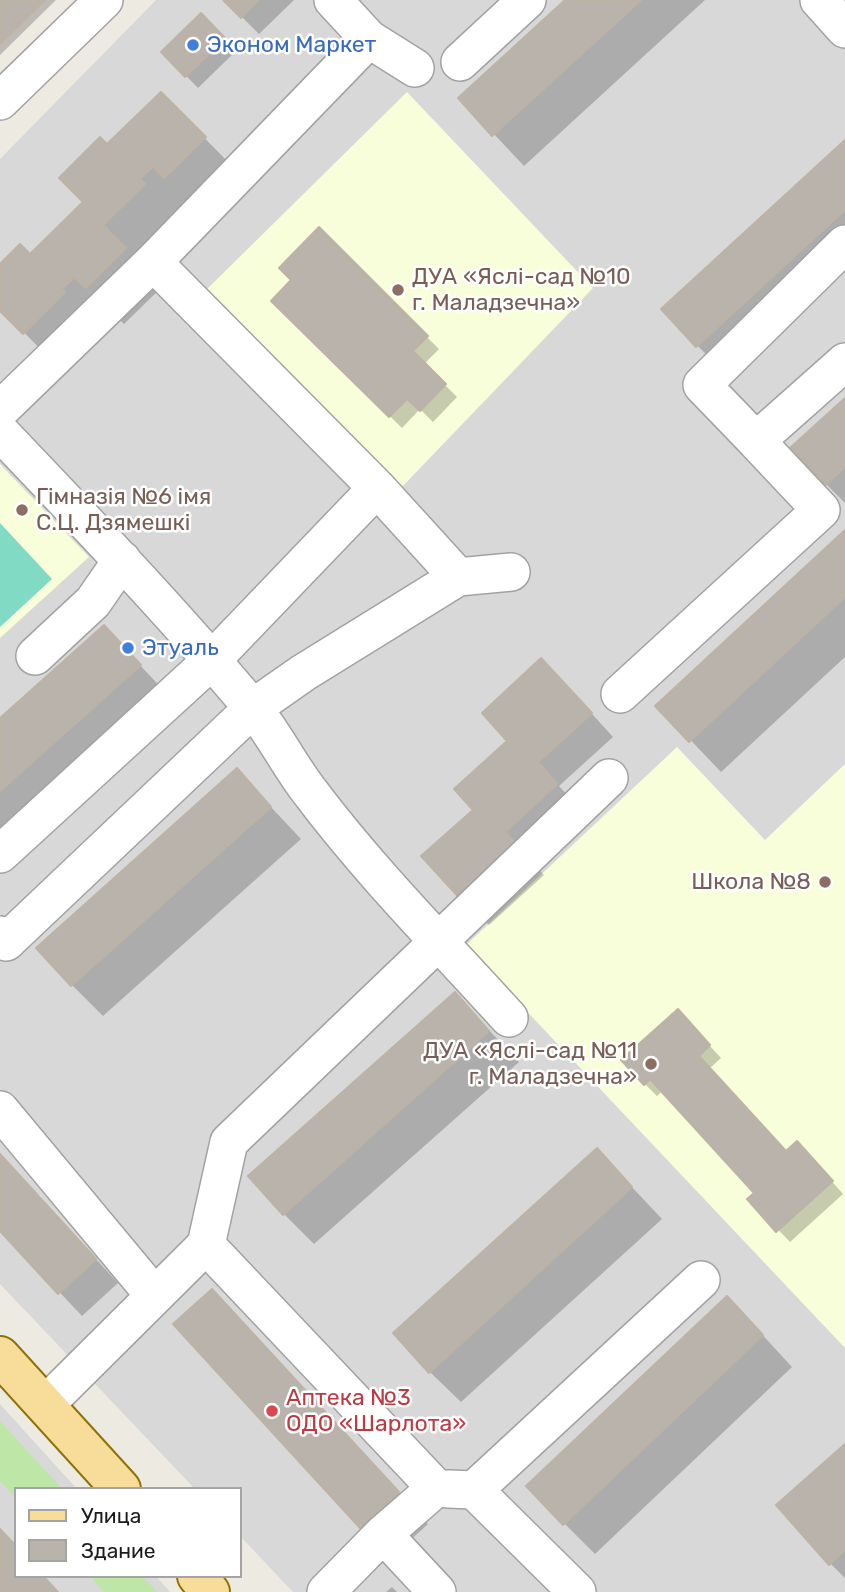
<!DOCTYPE html>
<meta charset="utf-8">
<style>
body{margin:0}
#map{position:relative;width:845px;height:1592px;overflow:hidden;background:#edeae1;font-family:Rubik,sans-serif}
canvas{display:block}
.legend{position:absolute;left:14px;top:1487px;width:228px;height:91px;box-sizing:border-box;background:#fff;border:2px solid #a4a4a4;margin:0;padding:9px 12px;list-style:none;font-size:21px;color:#1b1b1b}
.legend li{display:flex;align-items:center;gap:14px;height:35px}
.legend b{width:35px;border:2px solid #a4a4a4}
</style>
<div id="map">
<canvas width="845" height="1592"></canvas>
<ul class="legend">
<li><b style="height:9px;background:#f8dd9a"></b>Улица</li>
<li><b style="height:19px;background:#b9b3ab"></b>Здание</li>
</ul>
</div>
<script>
const ctx = document.querySelector('canvas').getContext('2d');
ctx.lineJoin = 'round';
function fill(path, color) { ctx.fillStyle = color; ctx.fill(path, 'evenodd'); }
function trace(path, color, width, dash) { ctx.strokeStyle = color; ctx.lineWidth = width; ctx.lineCap = dash ? 'butt' : 'round'; ctx.setLineDash(dash || []); ctx.stroke(path); }
function label(font, color, halo, rows, align = 'center') {
  ctx.font = font + ' Rubik,sans-serif'; ctx.lineWidth = 5; ctx.setLineDash([]); ctx.textBaseline = 'middle'; ctx.strokeStyle = halo; ctx.fillStyle = color; for (const [text, x, y, turn = 0] of rows) {
    ctx.save(); ctx.translate(x, y); ctx.rotate((+turn || 0) * Math.PI / 180); ctx.textAlign = isNaN(turn) ? turn : align; if (halo) ctx.strokeText(text, 0, 0); ctx.fillText(text, 0, 0); ctx.restore();
  }
}
fill(new Path2D(`
 M156,0H845V1592H293L240,1536V1489H195L0,1284V159Z
 M0,1404L77,1489H16V1576H156L170,1592H0Z`), '#d9d8d8');
fill(new Path2D(`
 M407,92L593,288L400,489L204,292Z
 M0,464L89,557L0,638Z
 M677,747L765,840L845,764V1348L465,946Z`), '#f8fed9');
fill(new Path2D(`
 M0,1421L62,1489H16V1498L0,1481Z
 M90,1576H142L157,1592H104Z`), '#bde6a7');
fill(new Path2D(`
 M0,523L52,579L0,627Z`), '#81dac4');
fill(new Path2D(`
 M0,0H56L0,55Z
 M225,0H294L259,34Z
 M568,0H705L524,166L460,98Z
 M201,15L236,51L198,88L163,52Z
 M161,94L242,176L203,214L162,287L124,324L113,313L61,370L0,308V266L30,257L85,202L108,147Z
 M845,142V268L727,376L697,345Z
 M319,230L439,349L424,364L457,397L433,422L420,409L402,428L273,301L293,280Z
 M845,400V503L826,484Z
 M845,532V657L721,772L658,706Z
 M104,627L170,697L0,849V720Z
 M564,683L613,737L559,786L579,808L526,856L544,875L489,925L466,902L475,810L510,741Z
 M237,771L301,839L103,1016L72,985Z
 M455,994L519,1062L314,1244L284,1214Z
 M689,1023L721,1058L709,1069L786,1153L809,1156L843,1194L790,1242L750,1200L757,1193L663,1090L657,1096L645,1084Z
 M597,1150L662,1219L461,1402L430,1372Z
 M0,1155L118,1283L82,1316L0,1229Z
 M212,1291L428,1524L392,1557L361,1527Z
 M757,1329L792,1367L595,1554L564,1523Z
 M845,1446V1578L830,1563Z
 M392,1587L397,1592H386Z`), '#0003');
const building = new Path2D(`
 M0,0H45L0,44Z
 M223,0H259L241,18Z
 M565,0H641L492,136L458,98Z
 M201,13L225,38L185,77L161,52Z
 M161,92L206,137L164,178L153,166L140,179L145,184L103,225L126,248L86,288L74,277L62,289L65,292L23,334L0,311V264L20,244L30,254L83,202L59,178L100,137L107,144Z
 M845,140V210L696,347L661,309Z
 M319,227L428,336L413,351L446,384L420,411L407,399L389,417L271,301L291,280L279,268Z
 M845,398V467L825,485L790,448Z
 M845,530V597L689,742L655,706Z
 M104,625L141,665L0,791V718Z
 M541,658L592,713L538,762L557,784L505,832L522,851L465,904L421,856L473,810L454,789L507,741L482,713Z
 M237,768L271,807L71,986L36,948Z
 M455,992L489,1031L283,1215L248,1176Z
 M678,1009L710,1045L699,1056L786,1151L797,1141L833,1181L776,1232L747,1199L754,1193L650,1079L644,1085L621,1060Z
 M597,1148L632,1187L429,1373L393,1333Z
 M0,1154L96,1259L58,1294L0,1231Z
 M212,1289L399,1492L360,1528L173,1324Z
 M727,1296L763,1335L563,1525L526,1486Z
 M845,1444V1550L829,1565L776,1505Z
 M0,1529L16,1546V1576H43L58,1592H0Z`);
fill(building, '#b9b3ab');
trace(building, '#bdb3a4', 2);
const minor = new Path2D(`
 M333,0L369,39L415,68
 M819,0L845,29
 M460,62L527,0
 M0,101L104,0
 M845,244L702,385L756,441L845,362
 M153,262L377,488L458,577
 M0,410L153,262L369,39
 M0,432C85,521 170,610 250,705C273,731 288,764 310,792C370,872 442,944 509,1018
 M35,656L93,602L122,560
 M620,694L821,510L756,441
 M0,854L212,660L377,488
 M0,935L6,942L253,708L303,673L458,577L511,572
 M0,1110L154,1295
 M206,1245L229,1142L609,778
 M46,1404L206,1245L436,1488L383,1534L326,1592
 M448,1489L474,1490L577,1592
 M474,1490L701,1280
 M383,1534L437,1592`);
const major = new Path2D(`
 M0,1356L121,1489
 M197,1576L210,1592`);
trace(minor, '#a2a2a2', 40);
trace(major, '#8d7305', 42);
trace(minor, '#fff', 37);
trace(major, '#f8dd9a', 38);
for (const [x, y, r, color] of [
 [193,45,7,"#3f7fe0"],
 [398,290,7,"#8d6e63"],
 [22,510,7,"#8d6e63"],
 [128,648,7,"#3f7fe0"],
 [825,882,7,"#8d6e63"],
 [651,1064,7,"#8d6e63"],
 [272,1411,7,"#e0444e"]
]) { const dot = new Path2D(); dot.arc(x, y, r, 0, 2 * Math.PI); ctx.fillStyle = color; ctx.fill(dot); trace(dot, '#fff', 2.5); }
label('23px', '#366cbe', '#fff', [
 ["Эконом Маркет",207,45],
 ["Этуаль",142,648]
], 'left');
label('23px', '#785e54', '#fff', [
 ["ДУА «Яслі-сад №10",412,277],
 ["г. Маладзечна»",412,303],
 ["Гімназія №6 iмя",36,497],
 ["С.Ц. Дзямешкi",36,523],
 ["Школа №8",811,882,"right"],
 ["ДУА «Яслі-сад №11",637,1051,"right"],
 ["г. Маладзечна»",637,1077,"right"]
], 'left');
label('23px', '#be3a42', '#fff', [
 ["Аптека №3",286,1398],
 ["ОДО «Шарлота»",286,1424]
], 'left');
</script>
